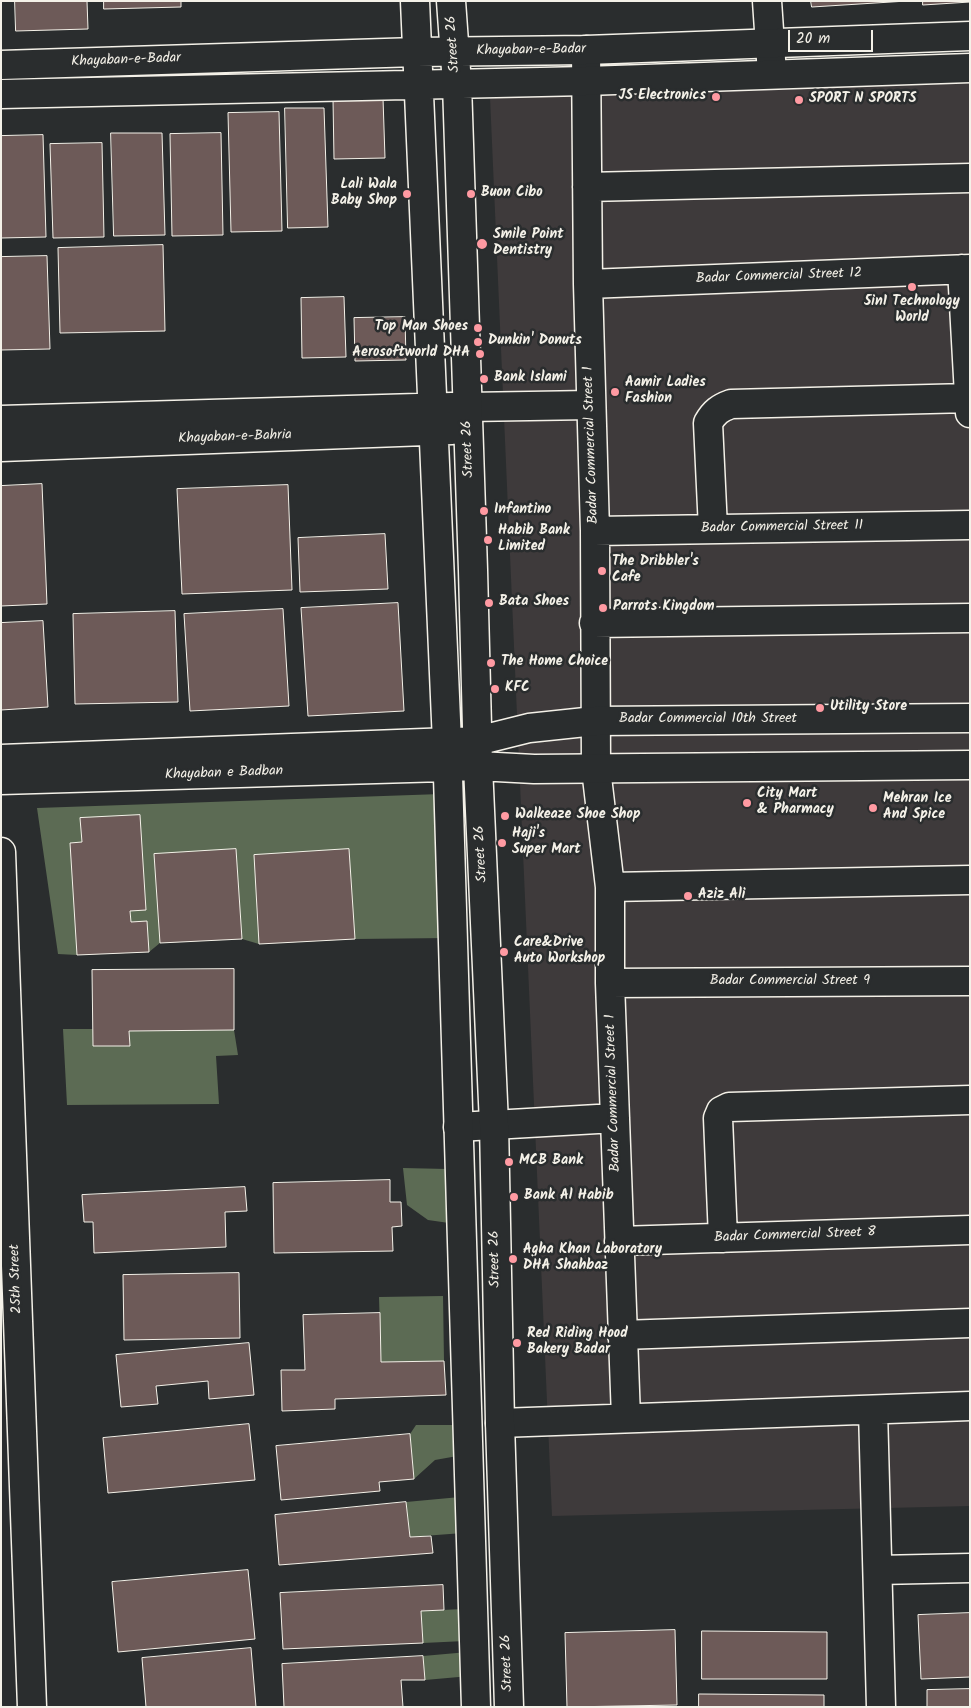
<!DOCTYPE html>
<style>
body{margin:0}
#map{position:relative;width:971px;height:1708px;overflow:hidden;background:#2a2d2e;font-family:Kalam,sans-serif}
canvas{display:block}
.frame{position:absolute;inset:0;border:2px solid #f4f1e8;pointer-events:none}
.scale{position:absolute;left:788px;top:30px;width:85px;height:22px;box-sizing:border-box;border:2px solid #f4f1e8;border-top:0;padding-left:6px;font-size:15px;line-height:18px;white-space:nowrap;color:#f4f1e8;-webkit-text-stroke:4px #2a2d2e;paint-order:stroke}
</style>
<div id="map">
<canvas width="971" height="1708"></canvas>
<div class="frame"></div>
<div class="scale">20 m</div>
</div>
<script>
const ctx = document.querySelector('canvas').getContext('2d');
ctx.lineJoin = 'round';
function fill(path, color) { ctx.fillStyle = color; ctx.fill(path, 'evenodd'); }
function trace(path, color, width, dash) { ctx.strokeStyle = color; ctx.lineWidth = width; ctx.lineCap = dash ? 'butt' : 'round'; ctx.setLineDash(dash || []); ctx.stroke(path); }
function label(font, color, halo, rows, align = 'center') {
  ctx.font = font + ' Kalam,sans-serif'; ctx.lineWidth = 5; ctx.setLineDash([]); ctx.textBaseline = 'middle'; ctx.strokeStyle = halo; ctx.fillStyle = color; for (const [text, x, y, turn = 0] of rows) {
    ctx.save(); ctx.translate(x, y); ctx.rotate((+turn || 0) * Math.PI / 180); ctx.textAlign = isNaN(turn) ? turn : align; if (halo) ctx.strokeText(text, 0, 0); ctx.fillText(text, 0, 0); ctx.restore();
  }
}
fill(new Path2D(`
 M970,83V1506L552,1516L490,97Z`), '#3e3a3b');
fill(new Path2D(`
 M441,794L448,938L355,939L259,944L242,939L160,943L149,952L77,955L58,954L37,808Z
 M63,1029H93L130,1046L129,1031L234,1030L238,1055L216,1056L219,1104L67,1105Z
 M403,1168L447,1169L449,1223L428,1220L407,1205Z
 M443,1296L444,1361L381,1362L379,1297Z
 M416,1425H461L463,1455L435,1460L414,1479L410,1434Z
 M460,1497L463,1533L410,1537L406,1502Z
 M463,1609L465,1641L423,1643L421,1611Z
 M468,1652L470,1676L425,1680L423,1656Z`), '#5c6b54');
const building = new Path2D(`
 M15,1H87L88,29L16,31Z
 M104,1H181V7L104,9Z
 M811,1H907L812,7Z
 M923,1H970V2L923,5Z
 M383,98L385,158L334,159L333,99Z
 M285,108H324L328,227L288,228Z
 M279,112L282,231L231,232L228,113Z
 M111,133H162L165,235L114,236Z
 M221,133L223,235L172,236L170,134Z
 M43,135L46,237L1,238V136Z
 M102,143L104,237L53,238L50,144Z
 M163,245L165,331L60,333L58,248Z
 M47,256L50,349L1,350V257Z
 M344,297L346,357L302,358L301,298Z
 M405,317L406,360L355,361L354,318Z
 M42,484L47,604L1,606V486Z
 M288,485L292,590L182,594L177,489Z
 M385,534L388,589L300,592L298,538Z
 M398,603L404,711L308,716L301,608Z
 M283,609L289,706L190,711L184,614Z
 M175,611L178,702L75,704L73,614Z
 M43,621L48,707L1,710V623Z
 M140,815L146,910L130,911L131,922L147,921L149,952L77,955L70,843L82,842L80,818Z
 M236,849L242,939L160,943L154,854Z
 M349,849L355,939L259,944L254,855Z
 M234,969V1030L129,1031L130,1046H93L92,970Z
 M390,1180V1202H401L402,1226L392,1227L393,1251L274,1253L273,1183Z
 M245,1187L247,1211L225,1212L226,1247L94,1253L93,1222H84L82,1195Z
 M239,1273L240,1338L124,1340L123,1275Z
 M380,1313L381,1362L444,1361L446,1395L335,1399V1409L282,1411L281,1370H305L303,1315Z
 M249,1343L254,1395L209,1399L208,1381L156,1386L158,1404L121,1407L116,1355Z
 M249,1424L255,1480L108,1493L103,1438Z
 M410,1434L414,1479L379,1482L380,1491L281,1500L276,1446Z
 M406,1502L410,1537L431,1536L433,1553L279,1565L275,1515Z
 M248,1570L255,1639L118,1652L112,1582Z
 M443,1585L444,1610L421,1611L423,1643L283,1649L280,1593Z
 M970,1613V1677L921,1679L918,1615Z
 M675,1630L677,1705L567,1707L565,1633Z
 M702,1631L827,1632V1679H702Z
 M251,1648L256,1707H146L142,1658Z
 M423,1656L425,1680H401L403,1707H284L282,1664Z
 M970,1689V1707H927V1690Z
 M699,1694L824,1695V1707H699Z`);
fill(building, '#6d5a58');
trace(building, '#f4f1e8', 1);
const street = new Path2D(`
 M767,1L772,74
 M586,50L588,284L595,531L596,769L610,887V983L626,1418
 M587,187L970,178
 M962,269L970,413
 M588,284L970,269
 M467,407L591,405
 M713,529L708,423C714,412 720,408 731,404L969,398
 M595,531L970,525
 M594,623L970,618
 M1,852L32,1707
 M610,887L970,880
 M610,983L970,981
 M458,1127L615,1118
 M723,1238L718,1118L721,1111L729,1107L970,1100
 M619,1241L970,1230
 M622,1335L970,1323
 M873,1410L881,1707
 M500,1423L970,1406
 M878,1570L970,1568`);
const secondary = new Path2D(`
 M415,1L447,743L476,1707
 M451,1L457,84L473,570L478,766L494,1124L500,1423L509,1707
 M1,65L417,52L586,50L970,36
 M1,94L586,81L970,68
 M1,420L452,407
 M1,447L452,430
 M1,759L477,741L529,728L595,721L970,718
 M1,780L478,766L534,769L970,765`);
trace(street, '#f4f1e8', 31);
trace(secondary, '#f4f1e8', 31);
trace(street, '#2a2d2e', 28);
trace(secondary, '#2a2d2e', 28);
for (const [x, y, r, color] of [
 [716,97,5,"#ff9aa2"],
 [799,100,5,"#ff9aa2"],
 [407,194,5,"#ff9aa2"],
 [471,194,5,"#ff9aa2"],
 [482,244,6,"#ff9aa2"],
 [912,287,5,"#ff9aa2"],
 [478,328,5,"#ff9aa2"],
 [478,342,5,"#ff9aa2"],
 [480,354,5,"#ff9aa2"],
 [484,379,5,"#ff9aa2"],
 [615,392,5,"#ff9aa2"],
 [484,511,5,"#ff9aa2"],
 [488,540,5,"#ff9aa2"],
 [602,571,5,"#ff9aa2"],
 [489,603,5,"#ff9aa2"],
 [603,608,5,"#ff9aa2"],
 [491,663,5,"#ff9aa2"],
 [495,689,5,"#ff9aa2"],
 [820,708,5,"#ff9aa2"],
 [747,803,5,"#ff9aa2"],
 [873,808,5,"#ff9aa2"],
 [505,816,5,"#ff9aa2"],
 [502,843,5,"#ff9aa2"],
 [688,896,5,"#ff9aa2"],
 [504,952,5,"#ff9aa2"],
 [509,1162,5,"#ff9aa2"],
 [514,1197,5,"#ff9aa2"],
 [513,1259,5,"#ff9aa2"],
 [517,1343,5,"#ff9aa2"]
]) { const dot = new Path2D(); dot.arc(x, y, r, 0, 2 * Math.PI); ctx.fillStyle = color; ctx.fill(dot); trace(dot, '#2a2d2e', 2); }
label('14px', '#f4f1e8', '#2a2d2e', [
 ["Street 26",454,44,-94],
 ["Khayaban-e-Badar",531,51,-1],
 ["Khayaban-e-Badar",126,61,-2],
 ["Badar Commercial Street 12",779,277,-2],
 ["Khayaban-e-Bahria",235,438,-2],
 ["Badar Commercial Street 1",592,445,-92],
 ["Street 26",469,449,-92],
 ["Badar Commercial Street 11",782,528,-1],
 ["Badar Commercial 10th Street",708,720],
 ["Khayaban e Badban",224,774,-2],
 ["Street 26",482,854,-93],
 ["Badar Commercial Street 9",790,982],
 ["Badar Commercial Street 1",614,1093,-92],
 ["Badar Commercial Street 8",795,1236,-2],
 ["Street 26",496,1259,-91],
 ["25th Street",17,1279,-92],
 ["Street 26",508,1663,-92]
]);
label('bold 14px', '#f4f1e8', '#2a2d2e', [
 ["JS Electronics",706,97,"right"],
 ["SPORT N SPORTS",809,100],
 ["Lali Wala",397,186,"right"],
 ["Baby Shop",397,202,"right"],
 ["Buon Cibo",481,194],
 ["Smile Point",493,236],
 ["Dentistry",493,252],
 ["5in1 Technology",912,303,"center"],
 ["World",912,319,"center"],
 ["Top Man Shoes",468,328,"right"],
 ["Dunkin' Donuts",488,342],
 ["Aerosoftworld DHA",470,354,"right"],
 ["Bank Islami",494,379],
 ["Aamir Ladies",625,384],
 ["Fashion",625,400],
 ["Infantino",494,511],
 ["Habib Bank",498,532],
 ["Limited",498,548],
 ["The Dribbler's",612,563],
 ["Cafe",612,579],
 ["Bata Shoes",499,603],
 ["Parrots Kingdom",613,608],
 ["The Home Choice",501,663],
 ["KFC",505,689],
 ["Utility Store",830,708],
 ["City Mart",757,795],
 ["& Pharmacy",757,811],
 ["Mehran Ice",883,800],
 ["And Spice",883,816],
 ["Walkeaze Shoe Shop",515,816],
 ["Haji's",512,835],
 ["Super Mart",512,851],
 ["Aziz Ali",698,896],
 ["Care&Drive",514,944],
 ["Auto Workshop",514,960],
 ["MCB Bank",519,1162],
 ["Bank Al Habib",524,1197],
 ["Agha Khan Laboratory",523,1251],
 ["DHA Shahbaz",523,1267],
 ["Red Riding Hood",527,1335],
 ["Bakery Badar",527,1351]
], 'left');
</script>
